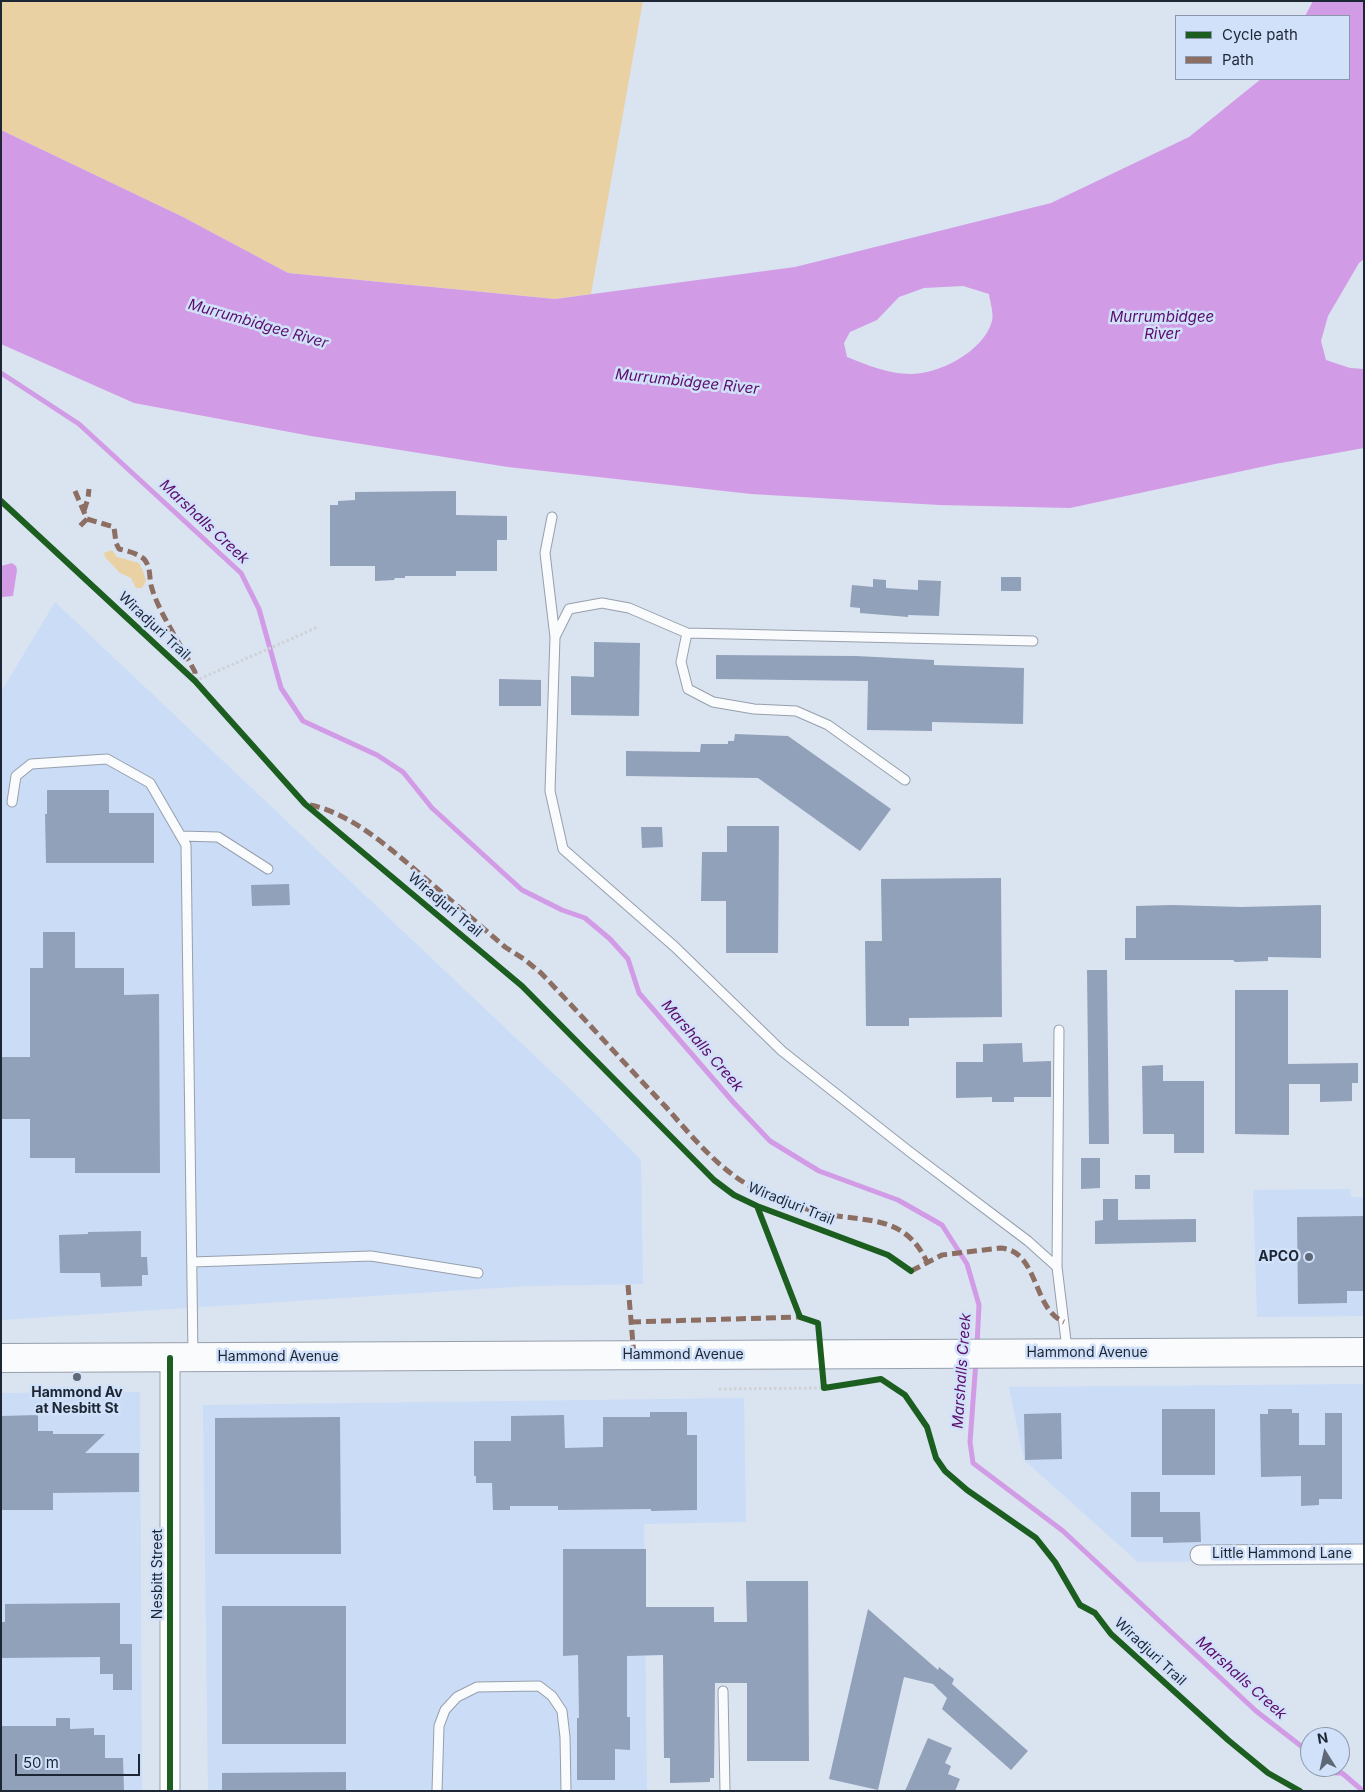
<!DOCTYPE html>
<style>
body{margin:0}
#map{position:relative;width:1365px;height:1792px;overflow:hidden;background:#dae3f0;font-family:Inter,sans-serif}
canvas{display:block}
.frame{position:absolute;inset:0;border:2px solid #1d2635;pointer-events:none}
.legend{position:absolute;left:1175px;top:15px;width:175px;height:65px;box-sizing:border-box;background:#d1e1f9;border:1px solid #8996ab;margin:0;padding:6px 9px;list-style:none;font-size:15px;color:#1d2635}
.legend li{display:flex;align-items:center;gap:10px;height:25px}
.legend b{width:25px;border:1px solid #8996ab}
.north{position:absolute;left:1300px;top:1727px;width:50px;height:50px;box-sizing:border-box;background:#d1e1f9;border:1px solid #8996ab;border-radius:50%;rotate:350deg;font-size:14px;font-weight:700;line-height:20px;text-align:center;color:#1d2635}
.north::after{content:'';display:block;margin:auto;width:18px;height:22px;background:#5f6876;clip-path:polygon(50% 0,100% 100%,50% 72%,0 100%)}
.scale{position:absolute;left:15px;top:1754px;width:125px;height:22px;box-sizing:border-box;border:2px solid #1d2635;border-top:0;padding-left:6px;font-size:15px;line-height:18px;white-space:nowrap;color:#1d2635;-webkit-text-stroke:4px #d1e1f9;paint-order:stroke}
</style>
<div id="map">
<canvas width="1365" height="1792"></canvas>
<div class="frame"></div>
<ul class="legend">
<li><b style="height:6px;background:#1b5e20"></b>Cycle path</li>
<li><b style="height:6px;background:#8d6e63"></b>Path</li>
</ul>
<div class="north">N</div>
<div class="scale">50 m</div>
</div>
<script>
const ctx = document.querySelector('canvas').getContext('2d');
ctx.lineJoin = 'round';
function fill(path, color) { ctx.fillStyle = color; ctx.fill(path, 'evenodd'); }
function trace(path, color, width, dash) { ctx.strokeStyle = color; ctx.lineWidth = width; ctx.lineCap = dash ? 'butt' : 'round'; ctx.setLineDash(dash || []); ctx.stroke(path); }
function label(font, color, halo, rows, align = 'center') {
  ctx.font = font + ' Inter,sans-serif'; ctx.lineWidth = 5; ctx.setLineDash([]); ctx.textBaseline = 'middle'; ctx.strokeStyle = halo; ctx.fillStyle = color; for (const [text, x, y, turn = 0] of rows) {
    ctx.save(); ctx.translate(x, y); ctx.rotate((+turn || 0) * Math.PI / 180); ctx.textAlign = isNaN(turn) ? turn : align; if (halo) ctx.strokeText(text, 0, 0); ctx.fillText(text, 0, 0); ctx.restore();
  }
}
fill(new Path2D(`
 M55,602L594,1112L641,1160L643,1284L527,1286L1,1320V692Z
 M1350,1189L1351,1197H1364V1316L1257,1317L1253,1190Z
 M1364,1384V1560L1138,1562L1024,1460L1009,1387Z
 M140,1392L142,1791H1V1393Z
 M744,1398L746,1522L644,1524L647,1791H208L203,1405Z`), '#cbdcf7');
fill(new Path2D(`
 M1,1H643L591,294L555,299L288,273L183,217L1,130Z
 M112,550L117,557L139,563L143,571L146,581L142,588H136L131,578L120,573L105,557L104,553Z`), '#ead1a3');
fill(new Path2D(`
 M1313,1H1364V259L1359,263L1328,316L1321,341L1326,360L1350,368L1364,369V448L1275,464L1070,508L939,505L751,494L508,467L311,436L134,403L1,344V130L183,217L288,273L555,299L795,267L1051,203L1189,137L1261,79H1349V16H1305ZM963,286L989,294C990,302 994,313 992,321C984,351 940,374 910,374C889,374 867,365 847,357L844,343L850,332L877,320L899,297L924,288Z
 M12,563L16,566L17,570L13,596L2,597L1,566Z`), '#d29be6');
trace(new Path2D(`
 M1,373L79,424L241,573L259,609L281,688L303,721L377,755L403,772L432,808L522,890L562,910L585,918L610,939L628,959L639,993L734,1103L770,1141L819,1171L898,1200L942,1225L967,1264L979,1305L977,1345
 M976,1361L970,1442L973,1463L1063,1531L1256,1711L1310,1753
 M1328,1767L1336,1773H1342L1363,1791`), '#d29be6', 5);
fill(new Path2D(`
 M456,491V515L507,516V540H497V571H456V576H405V578H395L394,580L375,581V566H330V505H338V501L355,500V492Z
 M1001,577H1021V591H1001Z
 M873,579L886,580V588L918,590V580L941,581L939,616L908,615V617L860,613V608L850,607L852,585L873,587Z
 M594,642L640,643L639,716L571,715V676L594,677Z
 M716,655L856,656L934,660V665L1024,668L1023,724L932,722V731L867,730L868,681L716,679Z
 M499,679L541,680V706H499Z
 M735,734L788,736L891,809L860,851L758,778L626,776V751L700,752L701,744H728V741H734Z
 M47,790H109V813H154V863H46L45,814H47Z
 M727,826H779L778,953H726V901H701L702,852H727Z
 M641,827H662L663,847L642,848Z
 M1001,878L1002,1017L909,1018V1026H866L865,941H882L881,879Z
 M289,884L290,905L252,906L251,885Z
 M1172,905L1241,907L1321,905V958L1268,957V961L1235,962L1233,960H1125V938H1136V906Z
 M43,932H75V968H124V995L159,994L160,1173H75V1158H30V1119H1V1057H30V968H43Z
 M1087,970H1107L1109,1144H1089Z
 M1235,990H1288V1064L1358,1063V1083H1352V1101L1320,1102V1084H1289V1135L1235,1134Z
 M1022,1043L1023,1062L1051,1061V1097H1014V1102H992V1097L956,1098V1062H983V1044Z
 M1163,1065V1081H1204V1153H1174V1134H1143L1142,1066Z
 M1081,1158H1100V1188L1081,1189Z
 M1135,1175H1150V1189H1135Z
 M1103,1199H1118V1220L1196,1219V1242L1095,1244V1221L1103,1220Z
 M1364,1216V1291H1347V1303L1298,1304L1297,1217Z
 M141,1231V1257H147L148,1275H142V1286L101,1287L100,1273H60L59,1235L88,1234V1232Z
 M1162,1409H1215V1475H1162Z
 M1268,1409H1292V1413H1299V1445H1325V1413H1342V1499H1319V1505L1301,1506V1476L1261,1477L1260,1414H1268Z
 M650,1412H687V1435H697V1510L651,1511V1509L558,1510V1506H510V1510H493L492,1483H476V1476H474V1441H511V1416L564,1415L565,1448L603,1447V1417H650Z
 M1061,1413L1062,1459L1025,1460L1024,1414Z
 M38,1415V1431H53V1434H105L85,1453H139V1492L53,1493V1510H1V1416Z
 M340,1417L341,1554H215V1418Z
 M1131,1492H1160V1512H1200L1201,1542L1163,1543V1537H1131Z
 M563,1549H646V1607H714V1622H747L746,1581H808L809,1761H747V1683H715L714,1778H710V1782L670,1783V1758H664L663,1655L627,1656V1717H630V1750L615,1749V1780H577V1718H579L578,1655L563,1656Z
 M120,1603V1644H132V1690H113V1674H100V1657L1,1658V1622H5V1604Z
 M222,1606H346V1744H222Z
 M868,1609L938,1670L939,1667L954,1679L952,1684L1028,1751L1011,1770L942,1709L947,1698L933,1684L904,1677L878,1790L829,1779Z
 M56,1718H70V1729L94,1728V1735H105V1758H123L124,1791H1V1726H56Z
 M928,1738L952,1748L945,1763L951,1766L948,1774L960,1779L955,1791H905Z
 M346,1772V1791H222V1773Z`), '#91a1ba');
const lane = new Path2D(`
 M552,517L545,553L555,637
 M687,633L1033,641
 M905,780L828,725L796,711L754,709L713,702L688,689L681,662L687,633L629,608L602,603L569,609L555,637L550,791L563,849L675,947L782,1051L910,1152L1028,1241L1057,1267
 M12,802L16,776L31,764L107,759L150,783L186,845L193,1355
 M181,836L218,837L268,869
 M1059,1030L1057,1267L1067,1349
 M192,1262L371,1256L478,1273
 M723,1691L725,1791
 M437,1791L439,1726L445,1710L457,1697L477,1687L539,1686L552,1696L562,1711L565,1737L566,1791`);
const street = new Path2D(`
 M170,1358V1791
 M1200,1555L1364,1554`);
const highway = new Path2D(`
 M1,1358L1364,1352`);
trace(lane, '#979fac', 11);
trace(street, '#979fac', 21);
trace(highway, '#979fac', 30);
trace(new Path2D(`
 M195,681L318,627
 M719,1389L824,1388`), '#cfd2d6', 3, [2.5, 2.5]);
trace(lane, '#f9fbfd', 9);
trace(street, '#f9fbfd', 19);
trace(highway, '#f9fbfd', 28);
trace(new Path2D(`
 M75,491L87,519L78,528
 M84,511L88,498L89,489
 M87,519L114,527L116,543L119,549C127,551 137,553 144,559C151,567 149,576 151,585C157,610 183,648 195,672V681
 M310,805C355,814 397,855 432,884C456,905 481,926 505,947L524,959L541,973C583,1017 623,1062 665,1106C690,1134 716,1167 750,1186C771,1197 797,1207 821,1213C865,1223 904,1213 927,1262
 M911,1271L942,1255L1000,1248C1039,1250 1032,1309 1064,1322
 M628,1285L634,1356
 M631,1322L800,1317`), '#8d6e63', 5, [10, 5]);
trace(new Path2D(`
 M1,501L195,681L305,804L522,986L714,1180L734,1195L757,1206L888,1255L911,1271
 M757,1206L800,1317L818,1323L824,1388L881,1379L905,1395L927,1427L936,1458L945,1471L967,1490L1036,1538L1055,1562L1080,1605L1095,1613L1111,1634L1228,1740L1268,1773L1300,1791
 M170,1358V1791`), '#1b5e20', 6);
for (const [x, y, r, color] of [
 [1309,1257,5,"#5f6876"],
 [77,1377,5,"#5f6876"]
]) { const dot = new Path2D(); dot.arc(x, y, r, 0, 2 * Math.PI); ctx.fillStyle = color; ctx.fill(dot); trace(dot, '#d1e1f9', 2); }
label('14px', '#1d2635', '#d1e1f9', [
 ["Wiradjuri Trail",154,626,43],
 ["Wiradjuri Trail",445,905,40],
 ["Wiradjuri Trail",791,1204,22],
 ["Hammond Avenue",1087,1353],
 ["Hammond Avenue",683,1355],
 ["Hammond Avenue",278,1357],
 ["Little Hammond Lane",1282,1554],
 ["Nesbitt Street",158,1574,-90],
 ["Wiradjuri Trail",1150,1652,43]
]);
label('bold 14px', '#1d2635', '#d1e1f9', [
 ["APCO",1299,1257],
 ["Hammond Av",77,1393,"center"],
 ["at Nesbitt St",77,1409,"center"]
], 'right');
label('italic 15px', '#5b0c6c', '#d1e1f9', [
 ["Murrumbidgee",1162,317],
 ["River",1162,334],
 ["Murrumbidgee River",258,324,16],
 ["Murrumbidgee River",687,382,6],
 ["Marshalls Creek",204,522,43],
 ["Marshalls Creek",702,1046,49],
 ["Marshalls Creek",962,1371,-86],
 ["Marshalls Creek",1241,1678,42]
]);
</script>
